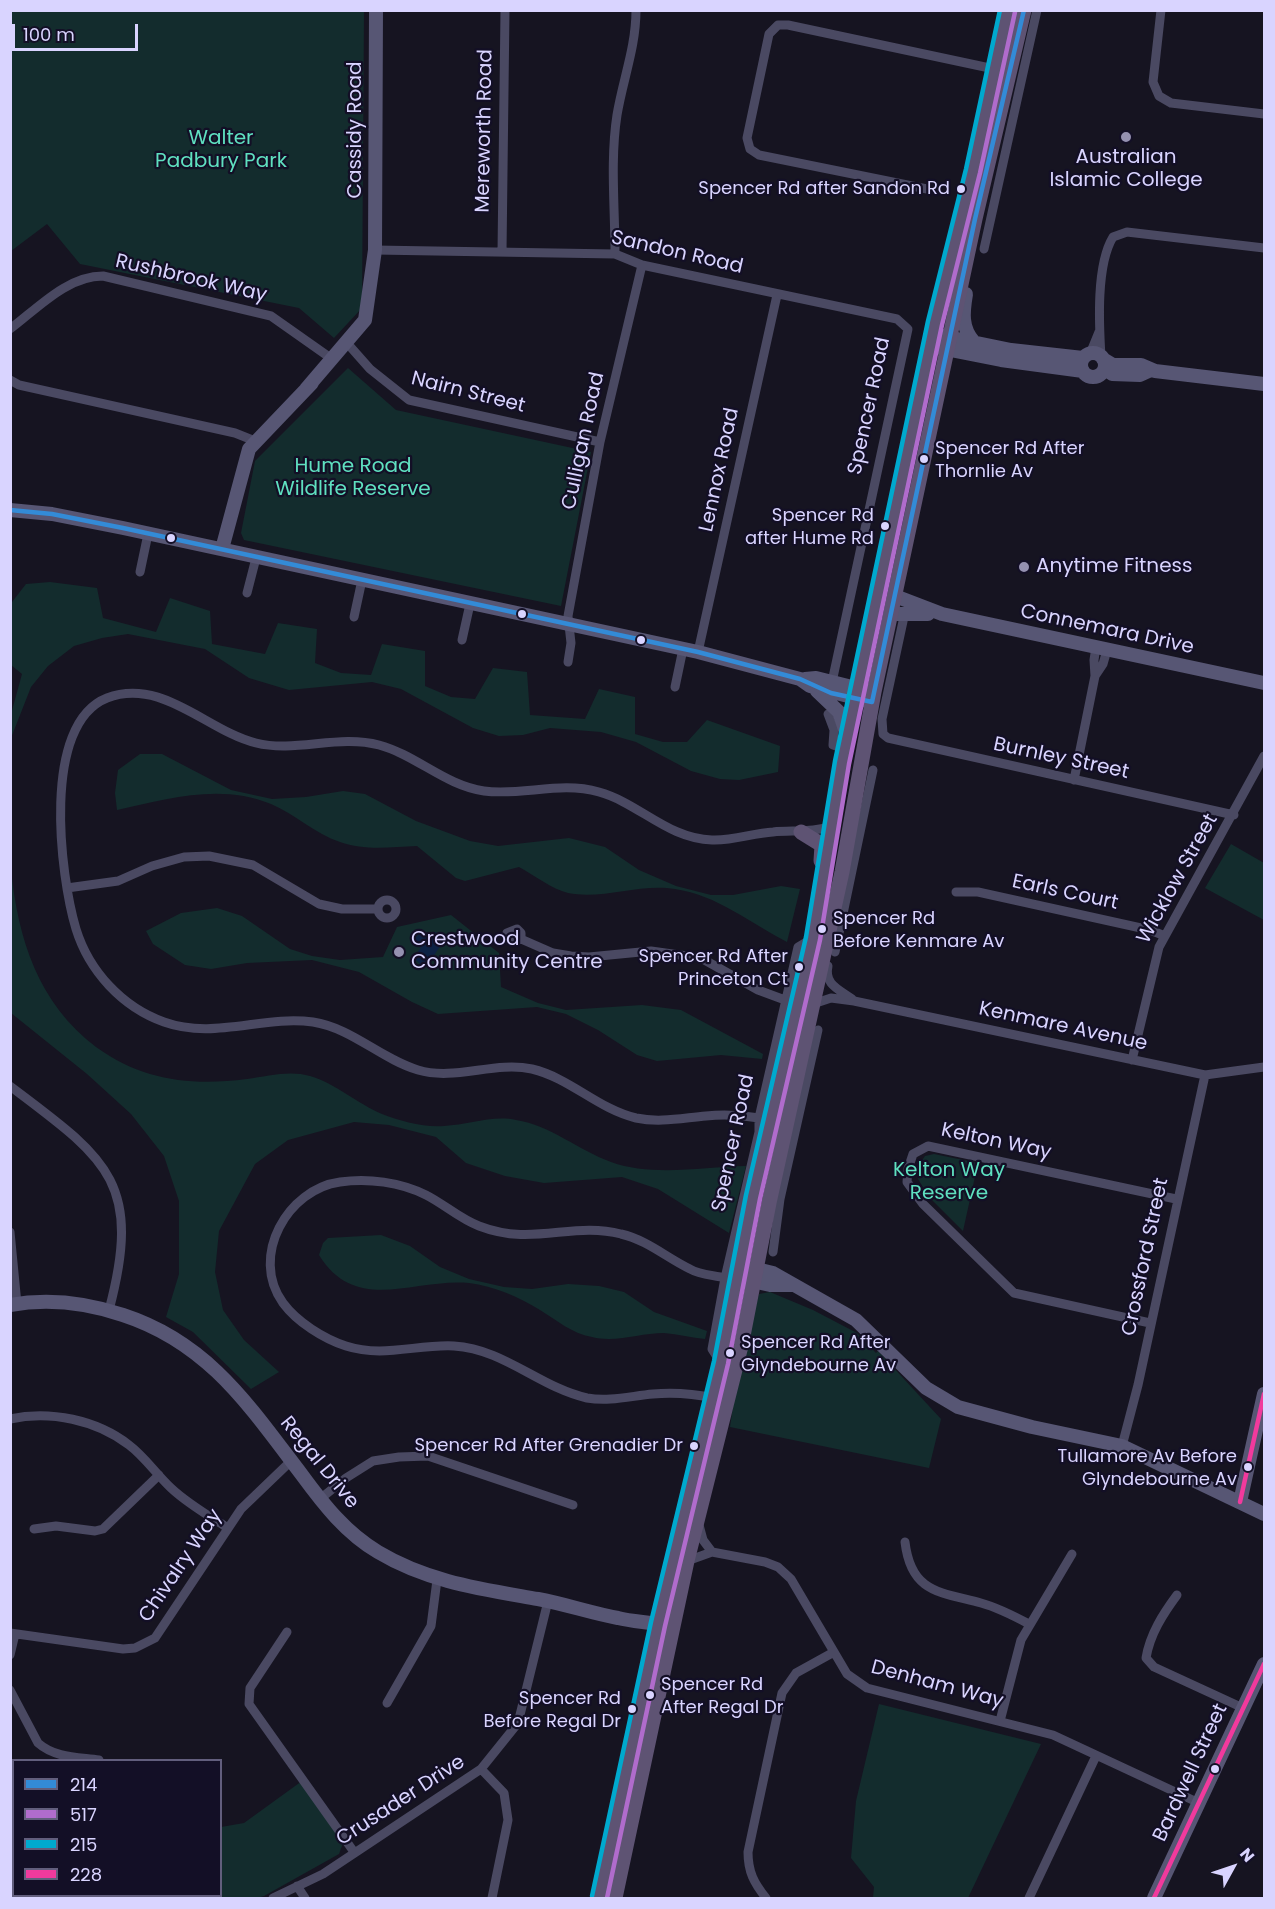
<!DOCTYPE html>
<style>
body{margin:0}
#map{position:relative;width:1275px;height:1909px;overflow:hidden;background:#161421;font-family:Poppins,sans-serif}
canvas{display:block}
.frame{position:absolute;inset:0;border:12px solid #d9d4ff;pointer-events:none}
.legend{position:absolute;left:12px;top:1759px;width:210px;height:138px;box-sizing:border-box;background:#130f26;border:2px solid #625e7d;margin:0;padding:8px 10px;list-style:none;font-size:18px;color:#d9d4ff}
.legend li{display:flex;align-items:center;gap:12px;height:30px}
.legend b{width:30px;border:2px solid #625e7d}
.north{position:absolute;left:1203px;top:1837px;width:60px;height:60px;-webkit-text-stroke:4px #130f26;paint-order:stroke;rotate:50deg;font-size:16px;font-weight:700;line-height:24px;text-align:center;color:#d9d4ff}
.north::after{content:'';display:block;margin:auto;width:21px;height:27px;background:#d9d4ff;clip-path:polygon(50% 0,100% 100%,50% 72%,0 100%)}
.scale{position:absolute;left:12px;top:24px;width:126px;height:27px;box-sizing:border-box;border:3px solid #d9d4ff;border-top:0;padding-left:8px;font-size:18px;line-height:21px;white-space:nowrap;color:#d9d4ff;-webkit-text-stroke:4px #130f26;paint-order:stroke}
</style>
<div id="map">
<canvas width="1275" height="1909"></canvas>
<div class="frame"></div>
<ul class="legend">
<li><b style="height:8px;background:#338bd7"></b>214</li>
<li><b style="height:8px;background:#b06ccc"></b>517</li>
<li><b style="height:8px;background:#00a9ce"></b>215</li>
<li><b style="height:8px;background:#f13a9d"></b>228</li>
</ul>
<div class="north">N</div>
<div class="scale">100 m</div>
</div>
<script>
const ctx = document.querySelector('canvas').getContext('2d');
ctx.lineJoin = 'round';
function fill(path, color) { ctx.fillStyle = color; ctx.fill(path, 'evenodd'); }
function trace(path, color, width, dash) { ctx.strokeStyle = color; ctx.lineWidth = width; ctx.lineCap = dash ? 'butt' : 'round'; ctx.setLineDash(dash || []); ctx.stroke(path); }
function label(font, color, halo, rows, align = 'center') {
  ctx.font = font + ' Poppins,sans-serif'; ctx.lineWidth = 4.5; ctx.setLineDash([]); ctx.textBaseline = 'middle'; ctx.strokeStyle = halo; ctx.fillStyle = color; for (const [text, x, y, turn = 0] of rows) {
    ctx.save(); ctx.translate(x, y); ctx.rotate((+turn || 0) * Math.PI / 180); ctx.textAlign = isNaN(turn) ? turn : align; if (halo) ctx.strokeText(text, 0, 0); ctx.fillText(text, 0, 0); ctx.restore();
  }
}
fill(new Path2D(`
 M10,11H364L362,308L334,338L299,308L80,264L47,224L11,251Z
 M348,368L396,410L591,452L561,606L244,540L241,533L255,461Z
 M50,582L97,588L103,618L156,632L170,598L210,611L212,644L265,654L278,623L317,629L315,663L341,673L371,675L382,644L425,651V686L451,697L475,699L493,668L527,672L530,715L585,719L599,689L635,697V734L663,742H687L707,720L780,746L778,772L739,780L720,779L691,771L636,742L601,732L550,728L523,735L499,736L473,728L401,689L372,682L289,690L249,678L205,649L128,634L102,638L74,646L48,666L31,687L11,738V714L22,674L11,665V608L12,602L26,584Z
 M140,754H162L231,790L272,799L306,797L343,791L365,794L416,821L470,841L498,846L569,838L605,847L639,870L676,886L711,895H733L781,886L800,889L787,942C750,923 717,895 675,889C640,883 603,900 568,893C552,889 534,875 519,867L465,881L456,878L417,846C391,847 365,851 340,842C315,834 295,814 271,804C220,783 167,799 117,810L115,793L118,770Z
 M1231,844L1264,863V920L1205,888Z
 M11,869C18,939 38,1003 96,1047C143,1081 192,1086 247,1079C268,1076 290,1070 310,1076C335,1083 358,1104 382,1114C399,1121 426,1128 444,1126C468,1125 492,1115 516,1120C550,1125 578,1150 611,1162C652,1177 702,1167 746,1166L729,1233L658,1189L622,1177L544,1183L505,1176L466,1163L436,1137L389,1125L354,1122L288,1140L255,1164L219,1231L215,1272L223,1310L244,1340L279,1372L251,1389L193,1332L166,1317L179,1274V1201L164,1156L131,1114L87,1074L11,1013Z
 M217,908L242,916L290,949L312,956L340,960L383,957L397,927L451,915L499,953L501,987L538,1003L566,1010L642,1005L681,1010L763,1054L762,1059L721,1055L657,1061L637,1055L598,1030L566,1014L537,1007L438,1014L412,1002L359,972L312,960L247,963L211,969L185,965L153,944L146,931L181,913Z
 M934,1154L978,1163L963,1231L929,1197L918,1179L921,1162L925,1156Z
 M381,1235L410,1246L440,1267L469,1279L504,1287L532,1289L568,1284L599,1286L624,1292L654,1312L707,1331L705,1339C692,1338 678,1334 664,1333C640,1333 616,1343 592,1337C571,1333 558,1321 540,1310C519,1297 494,1286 469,1283C414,1278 356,1315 319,1255L323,1243L328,1238Z
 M770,1292L813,1310L857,1333L876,1353L878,1351L941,1419L929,1468L730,1427L738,1371L759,1294Z
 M879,1704L1041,1744L968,1898H873L874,1887L851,1858L856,1801Z
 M302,1781L343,1843L339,1854L264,1896L257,1898H11L10,1789L13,1788L14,1896H220L221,1827L244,1823Z`), '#132c2d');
fill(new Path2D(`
 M436,932L444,940L435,954L421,965L413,957L421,948L413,941L420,933L428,939Z`), '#0d2144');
trace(new Path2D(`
 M1161,10L1153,82L1159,96L1171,103L1264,114
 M927,189L759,155L750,149L747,138L769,34L778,25H788L999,70
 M984,249L1037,10
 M375,250L615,254L642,265L897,319L908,329L832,682
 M502,252L505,10
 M615,254C615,208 610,160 617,115C623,79 636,47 636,10
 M10,329C38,308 67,276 103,276L271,316L332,359
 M347,343L370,369L409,400L600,442
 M1090,354L1099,332
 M1101,357C1099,324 1096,265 1113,237L1127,232L1264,248
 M10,380L19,385L235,433L255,441
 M140,572L148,534
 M247,593L256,558
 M354,617L362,580
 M462,640L470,604
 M698,652L777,295
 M568,662L571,643L568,616L600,442L642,265
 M1095,676L1103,664L1107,650
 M675,687L683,649
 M828,714L834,730L833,745L845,749
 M883,734L888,738L1234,815
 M883,734L882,719L905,612
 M1074,780L1095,676L1094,660L1096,647
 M67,888L118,881L152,866L184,857L209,856L253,865L319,904L342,909H377
 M956,892H978L1150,930L1165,936
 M378 909a9 9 0 1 1 18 0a9 9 0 1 1-18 0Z
 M521,939V933L517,929L507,933L508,940L512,942L521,939L553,953L571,956L589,957L651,951L701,958L758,990L785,1000
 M835,952L873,770
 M828,966C824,984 838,989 852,999
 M813,1004L831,998L854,1001L1205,1075L1264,1067
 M1132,1060L1159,947L1264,756
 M10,1086C107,1159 143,1182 109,1310
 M759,1118C741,1115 725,1114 706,1116C682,1118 660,1123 636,1118C598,1109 570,1078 532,1069C494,1061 455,1081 418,1070C381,1059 352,1028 313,1022C263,1015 214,1040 164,1022C122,1007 89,971 76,929C60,875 41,724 107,698C162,677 207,731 256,743C296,753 338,734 379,745C416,755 446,786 484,791C523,796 560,781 599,792C639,803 668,839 712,840C733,841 753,833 773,832C794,830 814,833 834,825
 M10,1232L17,1304
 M773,1252L780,1199L818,1030
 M1150,1323L1014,1293L923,1204L907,1182L908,1169L913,1154L928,1146L1176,1199
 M721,1363L712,1349L725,1278L759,1132V1118L798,947L813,938
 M715,1398C695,1394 674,1392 653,1394C631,1396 609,1402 587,1398C539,1387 504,1349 454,1346C417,1344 383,1358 346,1346C324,1339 297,1322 283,1303C249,1256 288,1189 340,1182C368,1178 400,1182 426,1195C444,1204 460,1219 479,1226C533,1247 572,1221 621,1234C647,1240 667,1258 690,1269C700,1275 714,1275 725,1278
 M10,1419C50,1410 97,1420 129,1445C145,1457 156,1474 171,1488C188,1504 209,1516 228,1528
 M1122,1446L1138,1385L1205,1075
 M320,1499L346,1478L373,1461L399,1457L428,1456L573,1505
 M699,1525L703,1540L712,1552L765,1562L778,1567L791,1579L847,1674L867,1688L1053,1735L1199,1803
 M34,1529L56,1526L95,1531L103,1529L159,1475
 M905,1542C911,1593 940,1592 981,1603C999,1608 1014,1616 1029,1624
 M687,1561L712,1552
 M1177,1595C1163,1614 1150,1634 1146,1658L1154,1667L1243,1708
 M287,1632L250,1688L249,1704L354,1852
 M10,1633L123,1649L135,1648L155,1638L241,1509L291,1461
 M10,1655L15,1634
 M10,1690L38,1743C55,1758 78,1757 99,1760
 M387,1703L431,1626L437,1580
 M1000,1721L1021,1640L1072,1554
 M481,1769L504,1793L508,1820L492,1898
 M297,1886L305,1898
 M273,1898L323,1874L481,1769L518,1723L548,1601
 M766,1898C754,1883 748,1872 748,1852L782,1693L796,1673L834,1652
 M1029,1898L1096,1756`), '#4a4962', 9);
trace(new Path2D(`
 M966,294C963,312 961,328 974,342
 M933,334L1011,350L1083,358
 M930,346L1001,360L1083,371
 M1081 365a12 12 0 1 1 24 0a12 12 0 1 1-24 0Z
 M1103,359L1113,365H1141L1155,371L1264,384
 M1112,374L1140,375L1151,370
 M306,389L365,320L375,250L376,10
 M10,510L52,514L123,528L698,652L800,679L810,686L867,701
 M222,549L249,449L312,383
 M895,596L942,614L1264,683
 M891,614H928
 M805,679L816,678L868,691
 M817,691L839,712L848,738
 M740,1265L773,1273L856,1320L926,1388L958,1407L1032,1427L1122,1446L1264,1514
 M743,1279L770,1285H791
 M10,1305C48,1298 87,1303 123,1315C209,1343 250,1407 302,1475C324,1505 346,1533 378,1552C428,1582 482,1589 538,1599C565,1604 591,1613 618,1618C634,1622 651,1622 667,1626
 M1240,1502L1264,1394
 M1154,1898L1264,1664`), '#575674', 14);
trace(new Path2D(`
 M801,832L822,845L821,861
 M599,1898L658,1624L721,1363L753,1197L813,938L842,763L935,323L973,171L1008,10
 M615,1898L687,1561L741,1346L769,1203L842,872L874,692L975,219L1024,10`), '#5e5373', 15);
trace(new Path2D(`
 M10,510L52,514L123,528L698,652L800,679L831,693L872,702
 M872,702L975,219L1024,10`), '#338bd7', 4.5);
trace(new Path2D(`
 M607,1898L665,1626L728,1364L760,1199L820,940L849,764L942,325L980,173L1015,12`), '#b06ccc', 4.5);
trace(new Path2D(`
 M592,1896L651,1622L714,1361L746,1195L806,937L835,761L928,321L966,169L1000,10`), '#00a9ce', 4.5);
trace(new Path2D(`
 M1240,1502L1264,1394
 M1154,1898L1264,1664`), '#f13a9d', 4.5);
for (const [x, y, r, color] of [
 [1126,137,6,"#9591b1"],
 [961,189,5,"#d9d4ff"],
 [924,459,5,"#d9d4ff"],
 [885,526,5,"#d9d4ff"],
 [171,538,5,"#d9d4ff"],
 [1024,567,6,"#9591b1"],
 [522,614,5,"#d9d4ff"],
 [641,640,5,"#d9d4ff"],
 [822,929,5,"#d9d4ff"],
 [399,952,6,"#9591b1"],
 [799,967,5,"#d9d4ff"],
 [730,1353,5,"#d9d4ff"],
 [694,1446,5,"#d9d4ff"],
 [1248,1467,5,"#d9d4ff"],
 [650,1695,5,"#d9d4ff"],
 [632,1709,5,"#d9d4ff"],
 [1215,1769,5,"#d9d4ff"]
]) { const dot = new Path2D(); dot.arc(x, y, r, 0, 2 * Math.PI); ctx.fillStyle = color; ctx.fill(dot); trace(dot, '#130f26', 2); }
label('18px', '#d9d4ff', '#130f26', [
 ["Spencer Rd after Sandon Rd",950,189],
 ["Spencer Rd After",935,449,"left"],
 ["Thornlie Av",935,472,"left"],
 ["Spencer Rd",874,516],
 ["after Hume Rd",874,539],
 ["Spencer Rd",833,919,"left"],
 ["Before Kenmare Av",833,942,"left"],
 ["Spencer Rd After",788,957],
 ["Princeton Ct",788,980],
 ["Spencer Rd After",741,1343,"left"],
 ["Glyndebourne Av",741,1366,"left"],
 ["Spencer Rd After Grenadier Dr",683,1446],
 ["Tullamore Av Before",1237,1457],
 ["Glyndebourne Av",1237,1480],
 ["Spencer Rd",661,1685,"left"],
 ["After Regal Dr",661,1708,"left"],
 ["Spencer Rd",621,1699],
 ["Before Regal Dr",621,1722]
], 'right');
label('20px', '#d9d4ff', '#130f26', [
 ["Cassidy Road",356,130,-90],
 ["Mereworth Road",485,131,-89],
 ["Sandon Road",677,253,13],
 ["Rushbrook Way",191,279,13],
 ["Nairn Street",468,393,14],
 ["Spencer Road",870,406,-78],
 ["Culligan Road",584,441,-78],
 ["Lennox Road",720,470,-78],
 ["Connemara Drive",1107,630,12],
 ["Burnley Street",1061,759,12],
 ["Wicklow Street",1178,879,-61],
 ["Earls Court",1065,893,12],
 ["Kenmare Avenue",1063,1027,12],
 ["Kelton Way",996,1142,12],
 ["Spencer Road",734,1143,-78],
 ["Crossford Street",1146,1257,-78],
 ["Regal Drive",319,1463,51],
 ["Chivalry Way",181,1566,-56],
 ["Denham Way",937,1685,15],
 ["Bardwell Street",1191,1773,-65],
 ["Crusader Drive",401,1801,-33]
]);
label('20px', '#5fe0c0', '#130f26', [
 ["Walter",221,139],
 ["Padbury Park",221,162],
 ["Hume Road",353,467],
 ["Wildlife Reserve",353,490],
 ["Kelton Way",949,1171],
 ["Reserve",949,1194]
]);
label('20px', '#d9d4ff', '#130f26', [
 ["Australian",1126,158,"center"],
 ["Islamic College",1126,181,"center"],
 ["Anytime Fitness",1036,567],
 ["Crestwood",411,940],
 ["Community Centre",411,963]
], 'left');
</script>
